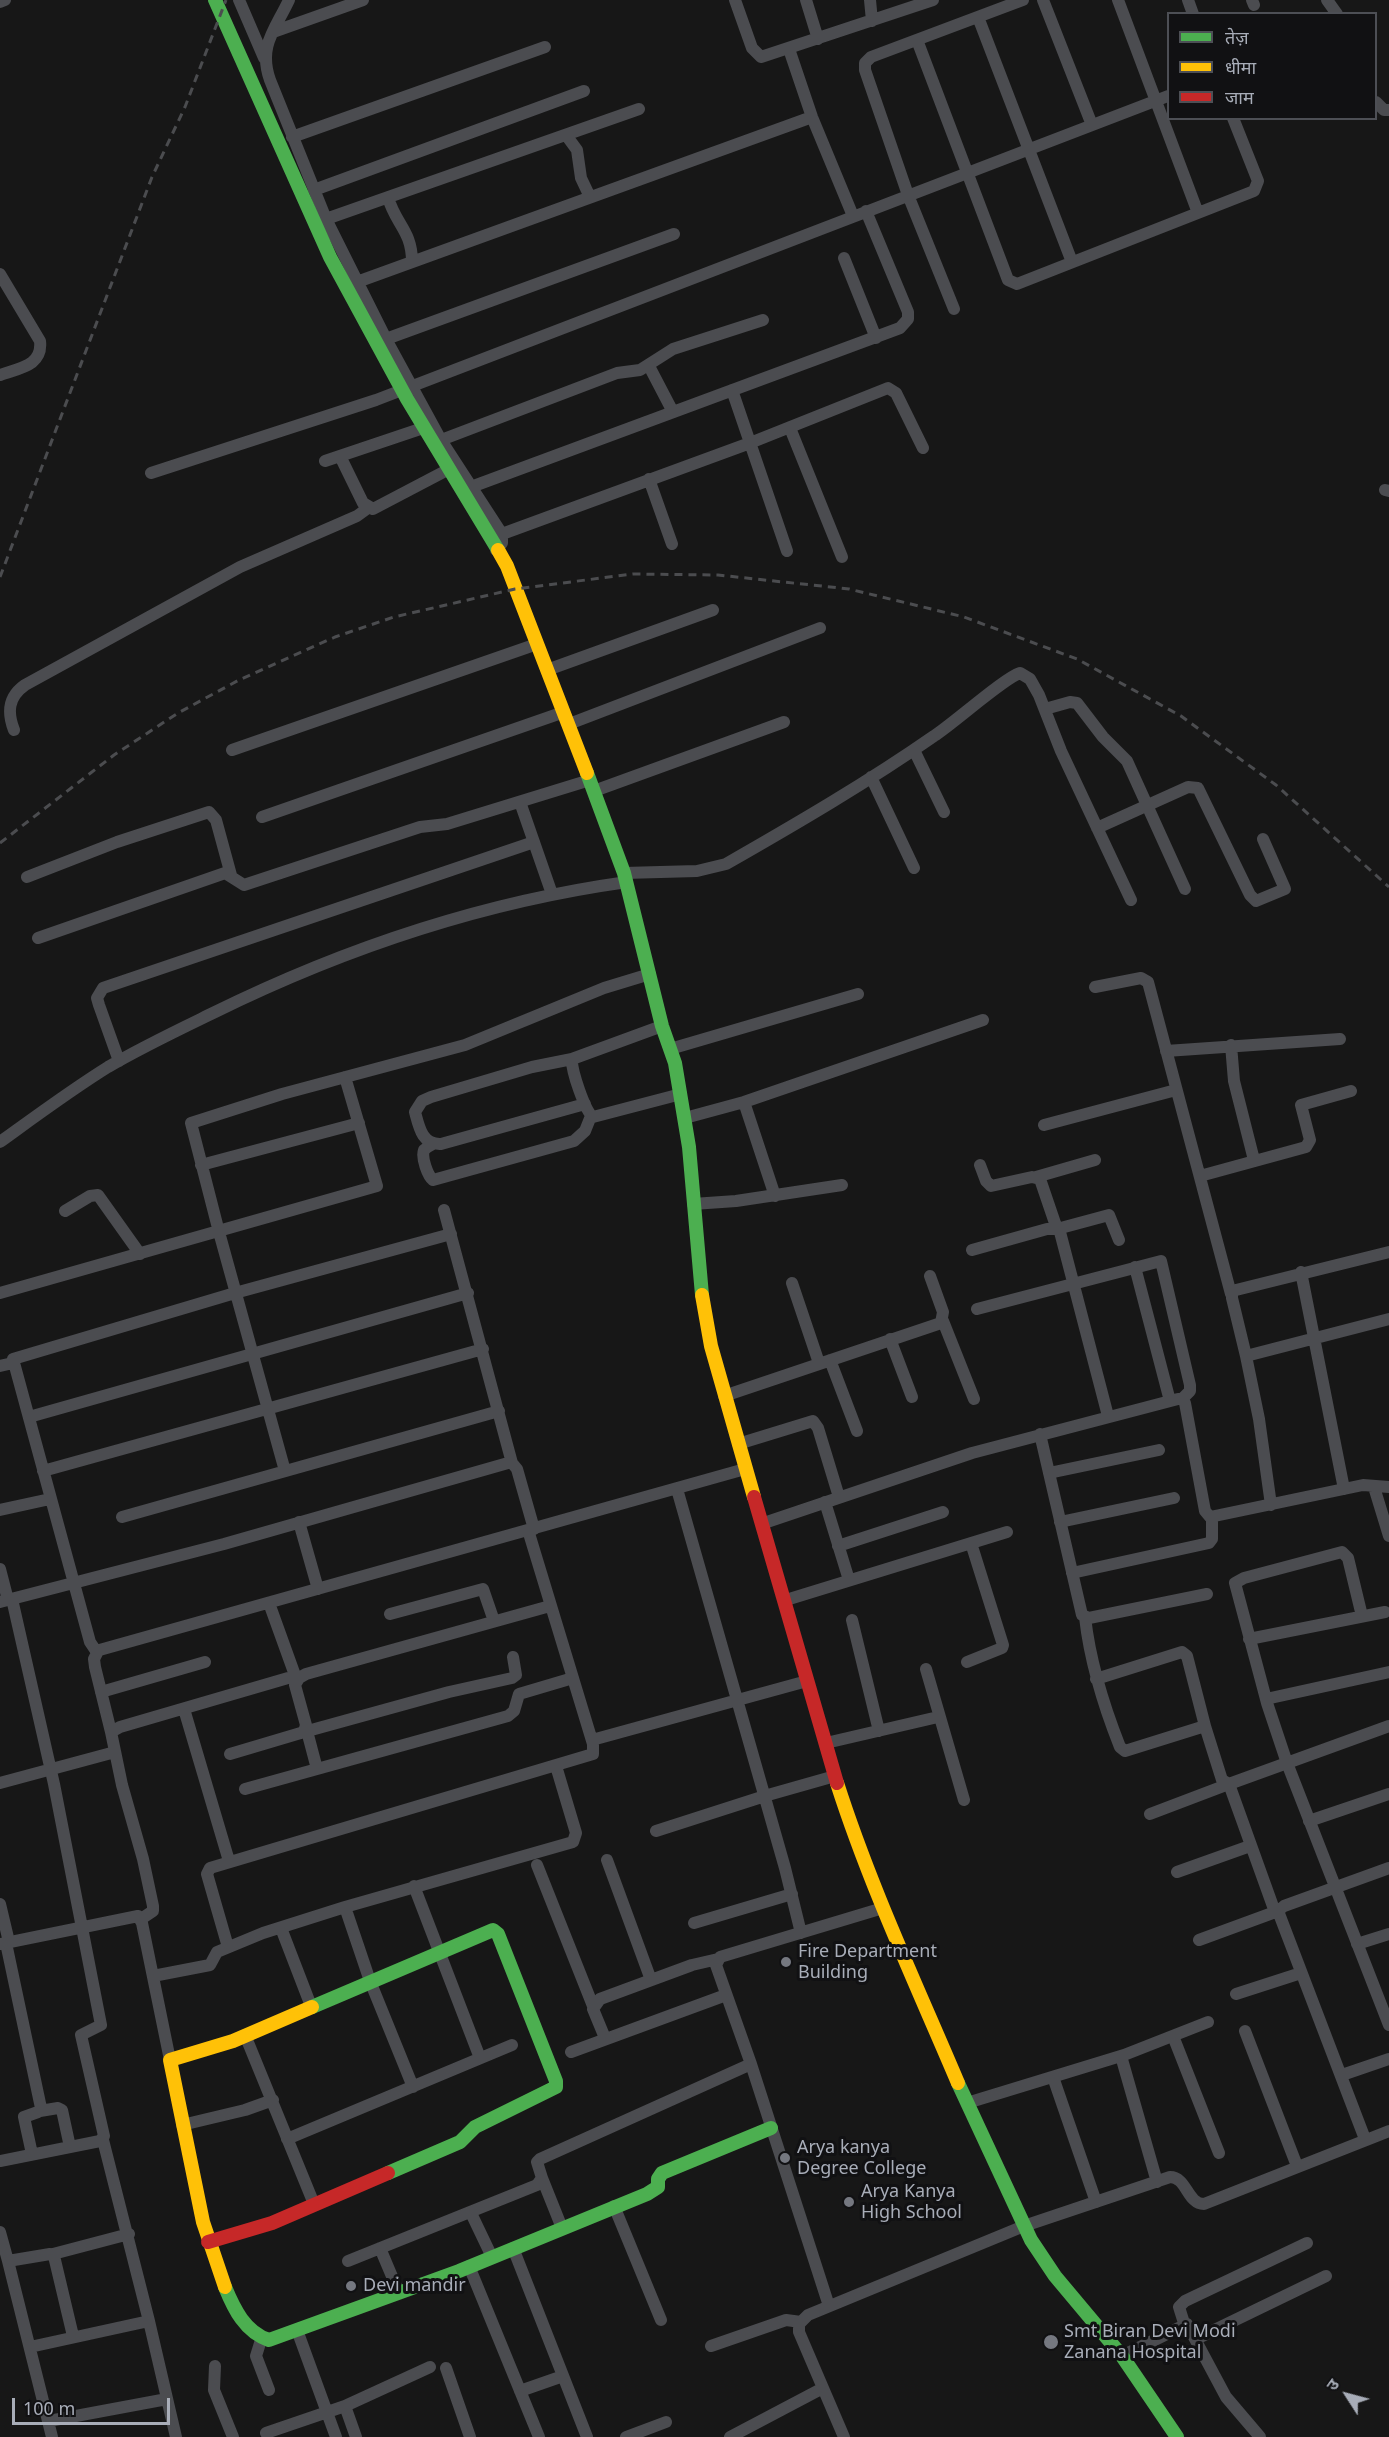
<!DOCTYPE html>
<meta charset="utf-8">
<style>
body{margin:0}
#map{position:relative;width:1389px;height:2437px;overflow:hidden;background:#171717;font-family:"Noto Sans","Noto Sans Devanagari",sans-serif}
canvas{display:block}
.legend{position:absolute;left:1167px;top:12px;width:210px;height:108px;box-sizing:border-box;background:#111113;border:2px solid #4d4f55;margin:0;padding:8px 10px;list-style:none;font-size:18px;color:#a8adb8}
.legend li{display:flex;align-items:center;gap:12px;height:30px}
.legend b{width:30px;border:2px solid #4d4f55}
.north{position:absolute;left:1317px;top:2365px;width:60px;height:60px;-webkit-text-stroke:4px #111113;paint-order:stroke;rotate:306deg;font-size:16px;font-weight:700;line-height:24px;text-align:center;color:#a8adb8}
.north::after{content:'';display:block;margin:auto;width:21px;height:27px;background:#a8adb8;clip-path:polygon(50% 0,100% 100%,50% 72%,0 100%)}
.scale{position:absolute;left:12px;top:2398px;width:158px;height:27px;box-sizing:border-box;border:3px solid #a8adb8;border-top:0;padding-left:8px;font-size:18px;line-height:21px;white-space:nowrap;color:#a8adb8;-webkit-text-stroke:4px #111113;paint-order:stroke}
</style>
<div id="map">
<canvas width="1389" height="2437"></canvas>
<ul class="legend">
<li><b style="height:8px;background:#4caf50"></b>तेज़</li>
<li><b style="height:8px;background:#ffc107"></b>धीमा</li>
<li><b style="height:8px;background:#c62828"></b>जाम</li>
</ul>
<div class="north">उ</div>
<div class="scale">100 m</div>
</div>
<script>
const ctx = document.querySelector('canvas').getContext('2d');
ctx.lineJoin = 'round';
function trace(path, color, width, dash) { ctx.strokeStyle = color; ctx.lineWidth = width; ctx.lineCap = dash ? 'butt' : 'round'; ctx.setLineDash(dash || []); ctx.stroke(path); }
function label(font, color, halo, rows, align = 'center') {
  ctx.font = font + ' "Noto Sans",sans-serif'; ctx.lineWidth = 6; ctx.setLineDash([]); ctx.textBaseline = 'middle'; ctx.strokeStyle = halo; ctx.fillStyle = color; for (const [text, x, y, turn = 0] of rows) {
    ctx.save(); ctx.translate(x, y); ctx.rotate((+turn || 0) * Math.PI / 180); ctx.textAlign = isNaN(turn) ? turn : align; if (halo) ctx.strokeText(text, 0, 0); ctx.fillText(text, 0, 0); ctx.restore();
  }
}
trace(new Path2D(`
 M239,0L264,58
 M289,0C275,30 258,46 270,80L326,219L386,339L441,440L502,534V543L496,550
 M735,0L752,48L761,57L933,0
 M806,0L818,39
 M870,0L872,21
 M1043,0L1092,125
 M1118,0L1198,213
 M1188,0L1193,14
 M1252,0L1254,5
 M1327,0L1337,14
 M0,2L5,0
 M978,17L1072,262
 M273,32L363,0
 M917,40L1008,280L1017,284L1254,191L1258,181L1233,118
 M789,49L812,117L853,216
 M1376,102L1384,110H1389
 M566,135L577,150L581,178L590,197
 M292,137L545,47
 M314,190L584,91
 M388,197C395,224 412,230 412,262
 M326,219L639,109
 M844,258L876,338
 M0,274L40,341C43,366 19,368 0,375
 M357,282L812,117
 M954,309L908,195L865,70V63L871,57L1023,0
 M386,339L674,234
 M649,366L673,412
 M732,390L787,551
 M790,428L842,557
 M441,440L617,373L640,370L673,349L763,320
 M340,456L363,503L373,509L455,466
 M325,461L432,425
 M151,473L376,400L1168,96
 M649,479L672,544
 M471,487L900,328L908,319V312L866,211
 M1385,490L1389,491
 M502,534L750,443L888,388L896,393L923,448
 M547,670L713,610
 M1045,709L1070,702L1077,703L1103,737L1127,761L1185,889
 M569,724L820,628
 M14,730C7,712 8,697 25,685L240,567L357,516L368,508
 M232,750L537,644
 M914,750L944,812
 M871,777L914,868
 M594,791L784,722
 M520,802L552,894
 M262,817L564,712
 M1097,828L1188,787L1198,788L1250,895L1256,901L1285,889L1263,839
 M624,873L697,871L726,864C796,824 868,782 934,736C953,724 1004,678 1020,673L1030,679L1039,695L1061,751L1131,900
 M27,877L117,842L209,812L216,820L231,875
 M38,938L225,873L244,885L420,827L447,824L590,780
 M1095,987L1141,978L1148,982L1231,1294
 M1231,1045L1234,1081L1254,1160
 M670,1049L858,994
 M1166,1051L1340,1039
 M572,1059C571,1070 585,1111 593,1117L681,1094
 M119,1061L99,1005L97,998L103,988L534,842
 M744,1102L775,1196
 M585,1104L441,1144C422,1145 419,1127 415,1112L422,1101L431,1097L532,1067L572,1059L662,1026
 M685,1118L744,1102L983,1020
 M1044,1125L1176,1090
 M0,1142C36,1116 71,1090 108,1067C142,1047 178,1030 213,1013C343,949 483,902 627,882
 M433,1144C431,1145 426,1148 424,1150C421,1158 428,1176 433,1180L574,1141L585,1131L591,1116
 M201,1165L359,1123
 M980,1165L986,1181L991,1186L1032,1177L1040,1179L1057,1229L1109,1215L1119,1240
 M1200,1176L1306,1147L1310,1140L1301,1105L1351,1091
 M1036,1177L1095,1160
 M693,1204L736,1201L842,1185
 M444,1210L512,1463
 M65,1211L90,1196L98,1195L140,1254
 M451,1234L235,1293L13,1359L90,1642L96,1651L745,1469
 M972,1250L1047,1229H1057L1060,1232L1108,1416
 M1135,1267L1170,1401
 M1301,1272L1344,1489
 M792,1283L819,1363
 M0,1293L377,1186L345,1077
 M977,1309L1161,1261L1190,1385V1391L1182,1399
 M943,1321L974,1399
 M890,1339L912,1397
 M1246,1356L1232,1298V1291L1389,1252
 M830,1360L857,1431
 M0,1366L13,1363
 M724,1396L941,1323L943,1312L930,1276
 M29,1417L468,1293
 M1040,1434L1082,1615L1089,1618L1207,1594
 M738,1444L813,1421L818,1428L839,1497
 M43,1471L483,1349
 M285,1471L219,1232L191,1123L282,1094L465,1045L604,988L650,974
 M1049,1473L1159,1450
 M1374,1487L1389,1536
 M677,1489L785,1868L801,1933
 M825,1502L849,1580
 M1271,1505L1259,1419L1246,1356L1389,1319
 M0,1510L50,1499
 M122,1517L499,1411
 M299,1522L318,1589
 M1060,1522L1174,1498
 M764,1523L972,1453L1178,1399H1182L1185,1403L1205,1511L1210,1517L1363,1485L1389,1487
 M838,1546L943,1512
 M0,1569L8,1600
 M1072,1573L1209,1543L1212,1539V1518
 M786,1600L1007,1532
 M0,1602L224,1544L508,1463H512L517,1469L534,1529
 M269,1603L296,1678
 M390,1614L483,1589L494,1621
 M1362,1616L1348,1558L1342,1552L1244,1578L1235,1583L1267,1703L1287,1763L1389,2025
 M1085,1617C1090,1662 1103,1704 1120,1747L1125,1751L1205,1726L1222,1780L1229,1784L1389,1726
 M852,1620L879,1731
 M1249,1639L1385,1612
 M98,1651L94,1659L95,1667L111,1732
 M967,1662L1002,1648L1003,1645L971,1543
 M926,1669L964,1800
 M1096,1679L1182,1652L1187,1656L1205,1726
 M101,1692L205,1662
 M1266,1699L1389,1672
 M184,1709L229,1861
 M307,1731L317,1769
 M304,1732L449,1692L512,1678L516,1675L513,1657
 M592,1740L807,1681
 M826,1743L938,1717
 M230,1754L304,1732L306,1725L295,1685L299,1678L306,1674L550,1606
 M0,1783L115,1752
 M245,1789L508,1716L514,1711L519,1694L573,1678
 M1150,1814L1229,1784L1275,1912
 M1309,1821L1389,1794
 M656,1831L768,1795L835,1776
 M607,1860L651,1980
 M537,1865L593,2006
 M1177,1872L1250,1846
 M414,1886L480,2058
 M0,1904L9,1942
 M345,1907L370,1981L413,2087
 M141,1919L153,1911V1906L143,1859L122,1785L111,1732L120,1727L288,1678H299
 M694,1923L792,1894
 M281,1928L311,2006
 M1199,1940L1278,1911
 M6,1943L41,2108L38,2112L24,2117L32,2154
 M0,1944L138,1916L142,1923L170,2060
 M1357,1944L1389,1934
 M228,1947L207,1874L210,1868L593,1754V1744L528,1530
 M153,1976L210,1965L217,1952L263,1933L345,1907L573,1842L576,1833L556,1766
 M1236,1994L1301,1973
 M1245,2031L1297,2166
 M245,2035L314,2204
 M1173,2036L1219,2153
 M605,2038L593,2009L600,1999L692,1965L718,1959
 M571,2052L726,1995
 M1121,2056L1157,2182
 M1342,2075L1389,2059
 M1053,2077L1096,2202
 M967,2103L1124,2055L1208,2022
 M40,2111L58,2108L62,2110L70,2147
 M182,2125L245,2110L273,2100
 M287,2139L512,2045
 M1365,2139L1278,1911L1284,1906L1389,1868
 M0,2161L100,2141L104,2136L81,2035L101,2025L54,1784L12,1599
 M542,2178L562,2228
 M614,2206L661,2320
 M471,2213L492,2257
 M0,2232L8,2261L50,2254L54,2256L73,2336
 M380,2248L399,2293
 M513,2248L587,2437
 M53,2254L129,2234
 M8,2261L52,2437
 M348,2261L537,2185L542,2178L537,2162L540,2159L751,2064
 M469,2266L539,2437
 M829,2306L751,2064L716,1965L720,1957L883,1908
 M149,2321L176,2437
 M1184,2323L1179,2307L1185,2301L1307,2243
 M297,2330L336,2437
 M1196,2339L1326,2276
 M261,2340L256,2356L269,2390
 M711,2346L786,2320L801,2322
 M30,2347L149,2321L103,2140
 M1122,2356L1187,2324L1226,2397L1260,2437
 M215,2366L214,2390L233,2437
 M446,2368L470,2437
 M520,2391L563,2376
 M345,2406L356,2437
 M49,2421L167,2399
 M266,2433L345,2406L430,2367
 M626,2437L666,2422
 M730,2437L823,2388
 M844,2437L799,2332V2324L808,2315L1024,2226L1170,2177C1187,2177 1187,2204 1204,2204L1389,2131`), '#4b4c50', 12);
trace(new Path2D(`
 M215,0L330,257L407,399L498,550
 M587,773L624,873L662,1026L675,1063L689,1147L702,1295
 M312,2007L493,1930L498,1934L556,2081V2087L475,2127L460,2142L388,2173
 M958,2083L1031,2240L1055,2276L1122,2356L1177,2437
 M225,2287C234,2309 245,2332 269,2340L459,2271L647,2194L658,2187V2179L662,2173L771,2128`), '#4caf50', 14);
trace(new Path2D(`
 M498,550L507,566L587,773
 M702,1295L711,1346L754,1497
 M837,1783C870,1886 916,1984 958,2083
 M225,2287L203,2222L170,2060L233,2041L312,2007`), '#ffc107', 14);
trace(new Path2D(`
 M754,1497L837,1783
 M208,2242L272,2223L388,2173`), '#c62828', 14);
trace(new Path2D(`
 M0,577L152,177L185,107L226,0
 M0,843L114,755L178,713L239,680L335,637L394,617L515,589L633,574L718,575L849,589L964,617L1077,659L1181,716L1276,785L1389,887`), '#4b4c4f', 3, [8, 6]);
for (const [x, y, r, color] of [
 [786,1962,6,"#757880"],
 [785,2158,6,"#757880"],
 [849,2202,6,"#757880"],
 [351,2286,6,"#757880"],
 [1051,2342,8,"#757880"]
]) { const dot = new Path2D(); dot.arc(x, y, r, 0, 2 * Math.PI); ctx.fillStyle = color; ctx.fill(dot); trace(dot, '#111113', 2); }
label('18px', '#a8adb8', '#111113', [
 ["Fire Department",798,1952],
 ["Building",798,1973],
 ["Arya kanya",797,2148],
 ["Degree College",797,2169],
 ["Arya Kanya",861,2192],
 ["High School",861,2213],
 ["Devi mandir",363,2286],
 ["Smt Biran Devi Modi",1064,2332],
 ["Zanana Hospital",1064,2353]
], 'left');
</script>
